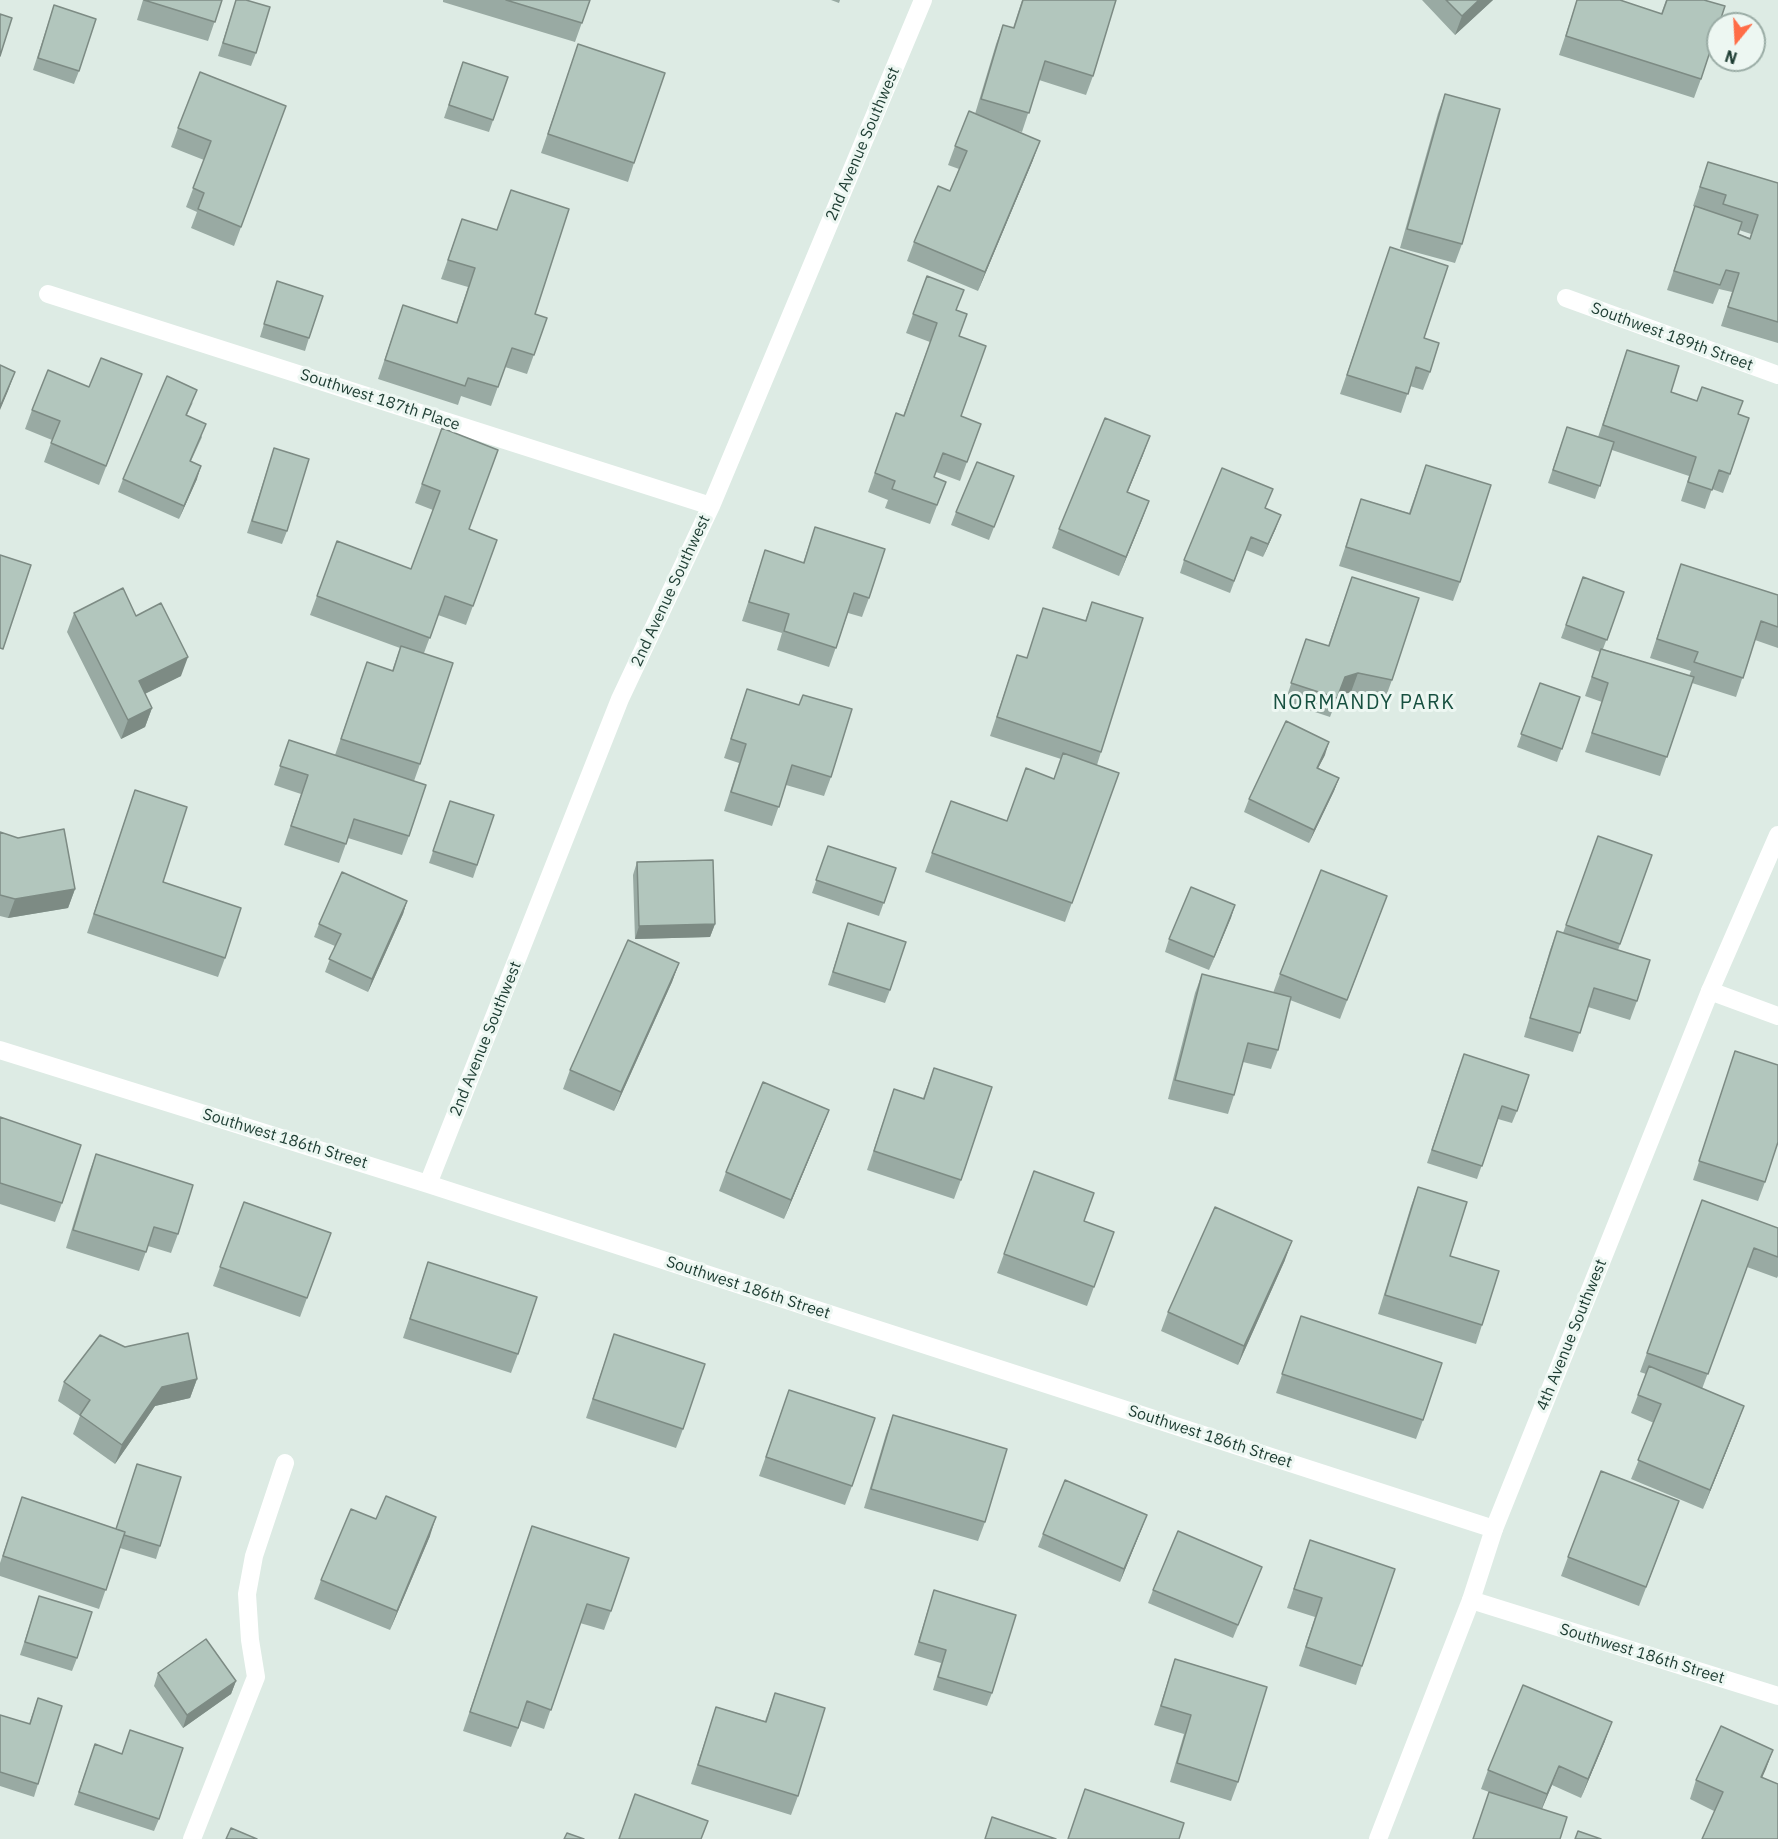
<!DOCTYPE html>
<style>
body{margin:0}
#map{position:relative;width:1778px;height:1839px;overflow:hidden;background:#ddebe4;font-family:"IBM Plex Sans",sans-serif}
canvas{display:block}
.north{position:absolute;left:1706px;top:12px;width:60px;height:60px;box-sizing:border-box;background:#edf7f2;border:2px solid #9aaca5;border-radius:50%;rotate:198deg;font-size:16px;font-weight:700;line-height:24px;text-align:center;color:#1d3c32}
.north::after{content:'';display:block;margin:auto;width:21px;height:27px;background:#ff6d47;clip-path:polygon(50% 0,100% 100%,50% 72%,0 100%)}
</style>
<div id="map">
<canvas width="1778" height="1839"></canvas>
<div class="north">N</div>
</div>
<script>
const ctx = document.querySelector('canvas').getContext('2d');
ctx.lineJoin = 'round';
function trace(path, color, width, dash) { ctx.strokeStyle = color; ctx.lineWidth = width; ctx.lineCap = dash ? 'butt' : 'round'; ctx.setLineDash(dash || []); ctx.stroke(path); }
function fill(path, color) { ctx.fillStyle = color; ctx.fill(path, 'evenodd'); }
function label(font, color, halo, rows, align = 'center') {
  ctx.font = font + ' "IBM Plex Sans",sans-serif'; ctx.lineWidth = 6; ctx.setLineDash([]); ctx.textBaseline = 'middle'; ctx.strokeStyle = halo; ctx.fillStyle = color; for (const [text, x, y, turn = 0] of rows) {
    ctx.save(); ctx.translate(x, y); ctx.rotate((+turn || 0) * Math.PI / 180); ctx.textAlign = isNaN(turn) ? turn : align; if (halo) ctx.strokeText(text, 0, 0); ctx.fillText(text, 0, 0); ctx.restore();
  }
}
trace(new Path2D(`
 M48,294L711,506
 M1566,298L1778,375
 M1710,991L1778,1016
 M0,1050L428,1184L1494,1529
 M428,1184L620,699L711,506L923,0
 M1471,1600L1778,1696
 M192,1839L256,1677L250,1640L247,1594L254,1556L285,1463`), '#fff', 18);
trace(new Path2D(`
 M1378,1839L1471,1600L1494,1529L1710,991L1778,835`), '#fff', 18);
fill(new Path2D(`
 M143,0H222L208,41L137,20Z
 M236,0L256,53L251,66L218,56Z
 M443,0H590L575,42L443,2Z
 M831,0H840L839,3Z
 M1022,0H1116L1093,76L1086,95L1039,80L1022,132L1014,130L1033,160L978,291L907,261L914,242L950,191L959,169L948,165L955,146L975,114L996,44L1003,25L1013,28Z
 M1422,0H1493L1455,35Z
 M1577,0H1620L1661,14L1666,0H1704L1701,79L1694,98L1559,55Z
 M54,5L79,71L74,84L33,70Z
 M578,44L634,163L628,182L541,153Z
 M463,62L508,77L489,132L444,118Z
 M1445,94L1462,244L1455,263L1400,248L1438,113Z
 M286,106L234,246L191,228L197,212L186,207L204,160L171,147L178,128Z
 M1708,162L1778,183V343L1721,326L1732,292L1719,289L1713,304L1667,290L1695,207L1693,206ZM1739,230L1751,234L1750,238L1738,234Z
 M462,219L535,314L547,318L527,374L505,367L491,406L461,396L458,405L378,379L403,305L456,323L468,287L441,279Z
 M1390,247L1424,338L1430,372L1423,390L1410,386L1401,413L1340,394Z
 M927,276L956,310L959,336L961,416L981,424L960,481L936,472L934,477L946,482L930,524L885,508L888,500L868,492L896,413L903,416L930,342L906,333Z
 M277,281L309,338L305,351L260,337Z
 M1627,350L1671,392L1738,414L1730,474L1723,493L1712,489L1705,509L1681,501L1689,476L1612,450L1595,499L1548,483L1567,427L1598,437Z
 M142,374L99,485L44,462L52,440L25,429L32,410L89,387Z
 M193,402L187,415L202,437L191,461L197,479L179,519L118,492L123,479Z
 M442,428L469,529L497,540L466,625L438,615L424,653L420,764L414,781L409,836L402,855L348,838L339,863L284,845L301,794L274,785L289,740L335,755L367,662L392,671L400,648L310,615L337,541L411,569L433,510L415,503Z
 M274,448L287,531L282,544L247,533Z
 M1143,455L1127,492L1149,501L1119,576L1052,548L1059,529Z
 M1426,465L1460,582L1453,601L1339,566L1361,499L1409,513Z
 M1014,476L989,540L951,525L956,512Z
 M1266,508L1276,528L1263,557L1246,550L1230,593L1180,573L1184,560Z
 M815,527L869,598L862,617L848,613L829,667L777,650L782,633L742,621L765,550L803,563Z
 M1681,564L1778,595V648L1755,640L1736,697L1692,683L1660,776L1585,752L1602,702L1585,696L1600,652L1561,638L1583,577L1624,592L1603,649L1689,676L1691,671L1650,658Z
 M1352,577L1392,680L1385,699L1351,692L1338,696L1330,717L1285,702L1306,639L1328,646Z
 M1092,602L1101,752L1097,765L1119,773L1065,922L925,872L951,801L1007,821L1054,779L1061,759L990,736L1017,655L1027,658L1043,608L1085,621Z
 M74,613L136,616L181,676L145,694L152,708L145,727L121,739L67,632Z
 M1540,683L1580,697L1557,762L1517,747Z
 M747,689L831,777L824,796L786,785L772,826L724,811L739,763L724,758Z
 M1325,755L1318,768L1339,778L1334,791L1309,843L1244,812L1249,799Z
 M135,790L163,882L225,958L218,977L87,933Z
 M450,801L494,815L473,878L429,863Z
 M0,832L75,889L68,908L8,918L0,916Z
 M1598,836L1652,855L1618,950L1637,1001L1630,1020L1588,1007L1573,1052L1524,1037L1550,950L1557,931L1563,933Z
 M828,846L896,868L879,916L812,893Z
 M637,862L715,924L710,937L635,939L633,875Z
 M407,901L403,914L368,992L325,972L335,946L314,937L319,924Z
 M1235,905L1209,970L1165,952L1169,939Z
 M1380,915L1340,1019L1290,1000L1278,1050L1271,1069L1243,1062L1234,1095L1228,1114L1168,1099L1195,993L1202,974L1273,993L1280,974Z
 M848,923L890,990L885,1003L828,985Z
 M679,963L672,982L614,1111L563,1089L570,1070Z
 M1735,1051L1765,1182L1758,1201L1693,1180Z
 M1459,1067L1517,1111L1512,1123L1498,1119L1477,1179L1427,1163Z
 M934,1068L961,1180L954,1199L867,1170L894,1089L923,1098Z
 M829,1110L822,1128L784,1219L719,1191L726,1172Z
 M0,1117L62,1203L55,1222L0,1204Z
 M96,1154L178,1234L171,1253L148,1246L139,1271L66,1248L89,1173Z
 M1034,1171L1084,1221L1114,1232L1087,1306L997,1273Z
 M1418,1187L1482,1325L1476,1344L1378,1314L1411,1206Z
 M1702,1200L1778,1228V1276L1777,1278L1747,1267L1702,1389L1737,1425L1703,1509L1631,1479L1654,1423L1631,1413L1646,1374L1640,1372Z
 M331,1233L300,1317L213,1286L220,1267Z
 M1285,1260L1238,1365L1161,1331L1168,1312Z
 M428,1262L518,1354L511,1373L403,1338Z
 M1301,1316L1423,1420L1416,1439L1276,1393Z
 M614,1334L683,1429L676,1448L586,1418Z
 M197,1379L190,1398L155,1406L115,1464L73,1434L80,1416L58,1401L64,1382Z
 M789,1390L852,1486L845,1505L759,1476Z
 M893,1415L985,1522L978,1541L864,1508L886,1434Z
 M137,1464L160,1546L156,1559L120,1548L99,1609L0,1576V1563L22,1497L116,1529Z
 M1147,1515L1120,1582L1038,1547L1043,1534Z
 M376,1519L430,1536L390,1630L314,1599L321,1580Z
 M1672,1520L1639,1606L1561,1576L1568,1557Z
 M532,1526L611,1611L604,1630L580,1623L544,1729L521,1721L511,1747L463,1731Z
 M1310,1540L1362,1666L1356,1685L1299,1666L1315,1617L1287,1608Z
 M1262,1567L1233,1638L1148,1603L1153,1590Z
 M934,1590L992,1693L987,1706L933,1690L941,1663L914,1655Z
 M39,1596L77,1658L72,1671L20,1655Z
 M1175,1659L1238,1782L1231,1801L1170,1782L1184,1734L1154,1725Z
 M158,1673L236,1681L231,1694L183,1728L154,1686Z
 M775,1693L798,1796L791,1815L691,1784L716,1707L765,1721Z
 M38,1698V1784L34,1797L0,1786V1715L29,1724Z
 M1605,1741L1581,1798L1552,1785L1542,1809L1560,1839H1473L1489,1792L1481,1789L1488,1770Z
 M95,1744L159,1819L154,1831L74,1805Z
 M1773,1750L1762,1777L1714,1811L1690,1799L1696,1780Z`), '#99aaa3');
fill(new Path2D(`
 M1479,0H1493L1455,35L1462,16Z
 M1040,141L1033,160L978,291L985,272Z
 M15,372L8,391L0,410V407Z
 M1150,436L1143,455L1120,511L1127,492Z
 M201,466L197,479L179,519L184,506Z
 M1149,501L1142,520L1119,576L1126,557Z
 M1281,515L1276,528L1263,557L1268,544Z
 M188,657L181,676L132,700L139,681Z
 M1358,673L1351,692L1338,696L1345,677Z
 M152,708L145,727L121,739L128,720Z
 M1329,742L1325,755L1312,780L1317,768Z
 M1339,778L1334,791L1309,843L1314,830Z
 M75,889L68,908L8,918L15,899Z
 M407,901L403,914L368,992L372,979Z
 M1235,905L1231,918L1209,970L1214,957Z
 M715,924L710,937L635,939L639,926Z
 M679,963L672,982L614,1111L621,1092Z
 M829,1110L822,1128L784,1219L791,1200Z
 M1292,1241L1285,1260L1238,1365L1244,1346Z
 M197,1379L190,1398L155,1406L115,1464L122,1445L162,1387Z
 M1744,1406L1737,1425L1703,1509L1710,1490Z
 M1147,1515L1142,1528L1120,1582L1124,1569Z
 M436,1517L430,1536L390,1630L397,1611Z
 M236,1681L231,1694L183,1728L187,1715Z
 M1612,1722L1605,1741L1581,1798L1588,1779Z
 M1773,1750L1766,1769L1754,1796L1761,1777Z
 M1559,1766L1552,1785L1540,1813L1547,1794Z`), '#7d8b84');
const building = new Path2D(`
 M144,0H222L215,22Z
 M236,0H246L270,7L256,53L223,43Z
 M506,0H590L582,23Z
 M1023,0H1116L1093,76L1045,61L1029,113L981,99L1003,25L1014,28Z
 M1446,0H1479L1462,16Z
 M1577,0H1620L1662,14L1667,0H1704L1725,6L1701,79L1566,36Z
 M54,5L96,19L79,71L38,58Z
 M0,14L12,18L0,56Z
 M578,44L665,73L634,163L548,134Z
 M463,62L508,77L493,120L449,105Z
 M200,72L286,106L241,227L198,209L204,193L193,188L211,141L178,128Z
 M1445,94L1500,109L1462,244L1407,229Z
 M969,111L1040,141L985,272L914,242L938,186L950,191L967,151L955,146Z
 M1708,162L1778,183V322L1728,307L1739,273L1726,270L1720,285L1674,271L1695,206L1742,222L1738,234L1750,239L1758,215L1723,204L1726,195L1700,187Z
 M511,190L569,209L535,314L547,318L534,355L512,348L498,387L468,378L465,386L385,360L403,305L457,323L475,268L448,260L462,219L497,230Z
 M1390,247L1448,266L1424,338L1439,343L1430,372L1416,367L1408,394L1347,375Z
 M927,276L964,290L956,310L967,314L959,336L986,346L961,416L981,424L967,462L943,453L934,477L946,482L937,505L892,489L895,481L875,473L896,413L904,416L937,323L913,314Z
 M277,281L323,296L309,338L264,324Z
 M1627,350L1679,366L1671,392L1697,401L1702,387L1743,401L1738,414L1749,418L1730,474L1719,470L1712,490L1688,482L1696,457L1603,425Z
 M101,358L142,374L106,466L51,443L60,421L32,410L48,370L89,387Z
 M0,365L15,372L0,407Z
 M167,376L197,390L186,415L206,424L190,461L201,466L184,506L123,479Z
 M1105,418L1150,436L1127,492L1149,501L1126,557L1059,529Z
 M1567,427L1614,442L1600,486L1553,470Z
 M442,428L498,450L469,529L497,540L473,606L445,596L430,638L317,596L337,541L411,569L440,491L422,484Z
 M274,448L309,459L287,531L252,521Z
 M977,462L1014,476L994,527L956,512Z
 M1426,465L1491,485L1460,582L1346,547L1361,499L1410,514Z
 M1222,468L1273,489L1265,508L1281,515L1268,544L1251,537L1234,581L1184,560Z
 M815,527L885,549L869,598L854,593L836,648L784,631L789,614L749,602L765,550L804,563Z
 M0,555L31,565L3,649L0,648Z
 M1681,564L1778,595V627L1761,621L1743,678L1694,662L1698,652L1657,639Z
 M1352,577L1419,598L1392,680L1358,673L1345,677L1337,698L1291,683L1306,639L1329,646Z
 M1583,577L1624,592L1607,640L1566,625Z
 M123,588L136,616L161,603L188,657L139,681L152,708L128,720L74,613Z
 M1092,602L1143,618L1101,752L997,717L1017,655L1027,658L1043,608L1086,621Z
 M401,646L453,663L420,764L341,739L367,662L393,671Z
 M1601,649L1694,677L1667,757L1592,733L1608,683L1592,677Z
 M1540,683L1580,697L1562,749L1521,734Z
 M747,689L799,705L803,695L852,709L831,777L792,765L779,807L731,792L746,744L731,739Z
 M1286,721L1329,742L1317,768L1339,778L1314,830L1249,799Z
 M289,740L426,785L409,836L354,819L346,844L291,826L308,775L280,766Z
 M1063,753L1119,773L1072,903L932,853L951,801L1007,821L1026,768L1054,779Z
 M135,790L187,807L163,882L241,908L225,958L94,914Z
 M450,801L494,815L477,865L433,851Z
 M64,829L75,889L15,899L0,895V832L18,838Z
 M1598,836L1652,855L1620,944L1566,925Z
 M828,846L896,868L884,903L816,880Z
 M713,860L715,924L639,926L637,862Z
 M1321,870L1387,896L1347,1000L1280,974Z
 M342,872L407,901L372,979L329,959L341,934L319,924Z
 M1191,887L1235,905L1214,957L1169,939Z
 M848,923L906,942L890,990L833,972Z
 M1557,931L1650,960L1637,1001L1594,988L1580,1033L1530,1018Z
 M628,940L679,963L621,1092L570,1070Z
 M1202,974L1291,997L1278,1050L1248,1043L1234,1095L1175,1080Z
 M1735,1051L1778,1065V1142L1765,1182L1699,1161Z
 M1464,1054L1529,1075L1517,1111L1502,1106L1482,1166L1432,1150Z
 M934,1068L992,1087L961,1180L874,1151L894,1089L924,1099Z
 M763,1082L829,1110L791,1200L726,1172Z
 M0,1117L81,1145L62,1203L0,1183Z
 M96,1154L193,1185L178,1234L154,1227L146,1252L73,1230Z
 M1034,1171L1094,1193L1084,1221L1114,1232L1094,1287L1004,1254Z
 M1418,1187L1467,1202L1450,1256L1499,1271L1482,1325L1385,1295Z
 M1702,1200L1778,1228V1257L1754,1248L1708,1374L1647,1353Z
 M244,1202L331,1233L307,1298L220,1267Z
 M1215,1207L1292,1241L1244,1346L1168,1312Z
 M428,1262L537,1297L518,1354L410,1319Z
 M1301,1316L1442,1363L1423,1420L1282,1374Z
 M188,1333L197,1379L162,1387L122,1445L80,1415L90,1400L64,1382L100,1335L125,1347Z
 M614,1334L705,1364L683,1429L593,1399Z
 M1649,1366L1744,1406L1710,1490L1638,1460L1661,1404L1638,1395Z
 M789,1390L875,1418L852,1486L766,1457Z
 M893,1415L1007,1449L985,1522L871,1489Z
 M137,1464L181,1477L160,1546L124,1535L125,1532L116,1529Z
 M1601,1471L1679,1501L1646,1587L1568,1557Z
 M1065,1480L1147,1515L1124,1569L1043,1534Z
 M386,1496L436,1517L397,1611L321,1580L351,1509L376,1519Z
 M22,1497L125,1532L106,1590L3,1556Z
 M532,1526L629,1558L611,1611L587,1604L551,1710L527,1701L518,1728L470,1712Z
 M1178,1531L1262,1567L1238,1625L1153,1590Z
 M1310,1540L1395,1569L1362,1666L1306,1647L1322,1598L1294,1589Z
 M934,1590L1016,1615L992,1693L938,1677L946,1650L919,1642Z
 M39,1596L92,1612L77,1658L25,1642Z
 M206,1639L236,1681L187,1715L158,1673Z
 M1175,1659L1267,1687L1238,1782L1177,1763L1191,1715L1161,1706Z
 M1523,1685L1612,1722L1588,1779L1559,1766L1547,1794L1488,1770Z
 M775,1693L825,1708L798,1796L698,1765L716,1707L766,1722Z
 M38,1698L62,1706L38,1784L0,1772V1715L30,1724Z
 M1721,1726L1773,1750L1761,1777L1778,1784V1839H1702L1723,1792L1696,1780Z
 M130,1730L183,1748L159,1819L79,1792L95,1744L122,1754Z
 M1085,1789L1184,1823L1179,1839H1068Z
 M1489,1792L1567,1817L1560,1839H1473Z
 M635,1794L708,1821L701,1839H619Z
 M992,1817L1056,1839H985Z
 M231,1828L257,1839H226Z
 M1578,1831L1601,1839H1575Z
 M567,1833L584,1839H564Z`);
fill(building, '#b2c6bd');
trace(building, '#7d8b84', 1.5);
label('16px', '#1d3c32', '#edf7f2', [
 ["2nd Avenue Southwest",863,144,-67],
 ["Southwest 189th Street",1672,337,20],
 ["Southwest 187th Place",380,400,18],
 ["2nd Avenue Southwest",671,591,-65],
 ["2nd Avenue Southwest",486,1039,-68],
 ["Southwest 186th Street",285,1139,17],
 ["Southwest 186th Street",748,1288,18],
 ["4th Avenue Southwest",1572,1335,-68],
 ["Southwest 186th Street",1210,1437,18],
 ["Southwest 186th Street",1642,1654,17]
]);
ctx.letterSpacing = '1.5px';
label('20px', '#175040', '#edf7f2', [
 ["NORMANDY PARK",1364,703]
]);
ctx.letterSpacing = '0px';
</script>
